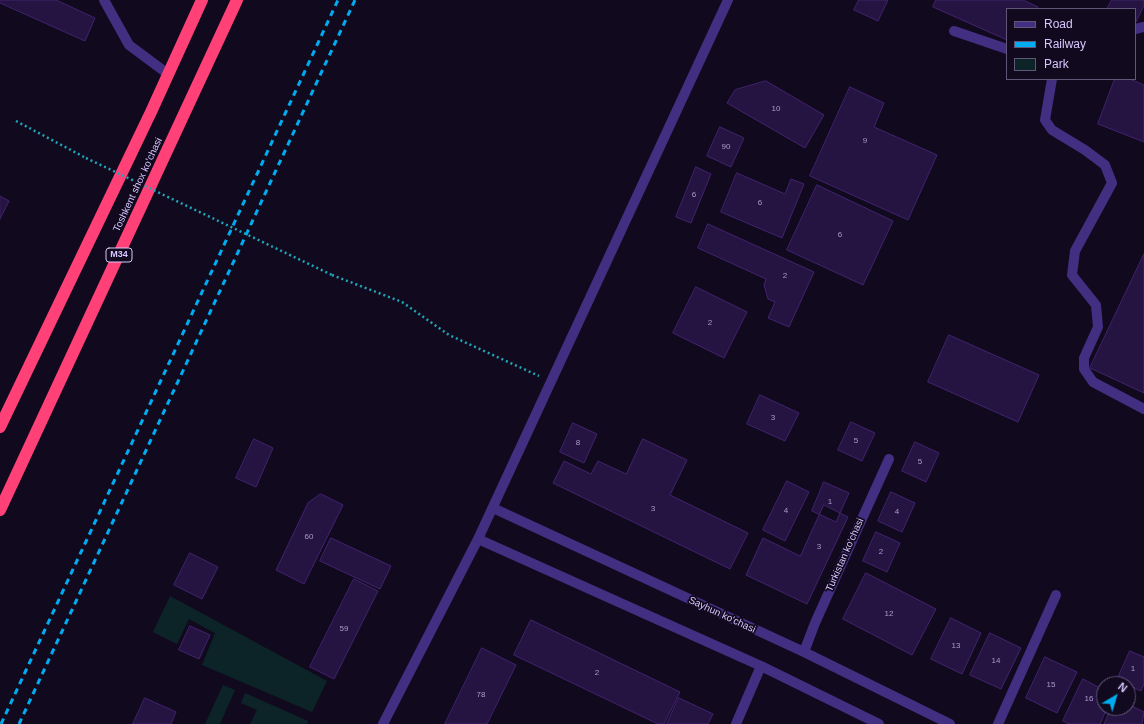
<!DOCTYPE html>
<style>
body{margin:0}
#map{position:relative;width:1144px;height:724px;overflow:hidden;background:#110a1e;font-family:Helvetica,sans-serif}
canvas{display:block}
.legend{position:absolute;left:1006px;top:8px;width:130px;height:72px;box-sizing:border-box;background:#110a1e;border:1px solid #615578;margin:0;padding:5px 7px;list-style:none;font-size:12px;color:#d8c6ff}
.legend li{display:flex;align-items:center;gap:8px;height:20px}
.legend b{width:20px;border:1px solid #615578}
.north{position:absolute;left:1096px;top:676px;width:40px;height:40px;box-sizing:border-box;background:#110a1e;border:1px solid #615578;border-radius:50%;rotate:38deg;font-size:11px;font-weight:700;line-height:16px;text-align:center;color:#d8c6ff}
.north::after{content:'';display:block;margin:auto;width:14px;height:18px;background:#00acf1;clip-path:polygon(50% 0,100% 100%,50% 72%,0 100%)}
</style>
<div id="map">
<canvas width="1144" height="724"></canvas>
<ul class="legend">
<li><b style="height:5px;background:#422f82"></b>Road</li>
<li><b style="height:5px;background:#00acf1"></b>Railway</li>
<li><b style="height:11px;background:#0c2428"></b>Park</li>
</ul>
<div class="north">N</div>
</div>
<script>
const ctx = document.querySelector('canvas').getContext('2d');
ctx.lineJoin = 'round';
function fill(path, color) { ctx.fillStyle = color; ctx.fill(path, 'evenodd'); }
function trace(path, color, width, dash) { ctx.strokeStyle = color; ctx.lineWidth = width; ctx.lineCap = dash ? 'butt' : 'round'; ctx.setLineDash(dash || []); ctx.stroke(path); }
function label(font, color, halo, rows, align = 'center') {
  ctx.font = font + ' Helvetica,sans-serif'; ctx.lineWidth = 3.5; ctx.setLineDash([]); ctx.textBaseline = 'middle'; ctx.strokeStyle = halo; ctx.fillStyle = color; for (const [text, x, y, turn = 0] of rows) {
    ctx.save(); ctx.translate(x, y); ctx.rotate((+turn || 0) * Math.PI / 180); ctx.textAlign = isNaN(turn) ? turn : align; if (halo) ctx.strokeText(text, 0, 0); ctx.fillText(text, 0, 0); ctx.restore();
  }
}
fill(new Path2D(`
 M170,596L327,681L312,712L202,665L215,633L189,619L177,644L153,632Z
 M223,685L235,690L220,724H205Z
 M245,693L308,721L307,724H250L257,710L241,703Z`), '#0c2428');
const building = new Path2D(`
 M0,0H56L95,18L85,41L0,3Z
 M859,0H888L878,21L854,10Z
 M936,0H1023L1038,7L1037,9H1007V40L933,7Z
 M1112,0H1144V5L1136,22L1135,9H1107Z
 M1115,79H1130L1144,85V142L1098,124Z
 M766,81L824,115L805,148L727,103L735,90Z
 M850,87L884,103L874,127L937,155L908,220L810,176Z
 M720,127L744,138L731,167L707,156Z
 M696,167L711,174L691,223L676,217Z
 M737,173L785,194L791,179L804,184L782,238L721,212Z
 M817,185L893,221L863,285L787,250Z
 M0,196L9,201L0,219Z
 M708,224L814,272L789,327L768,318L775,302L768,299L764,285L766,279L698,248Z
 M1144,254V393L1090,368Z
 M696,287L747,312L724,358L673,333Z
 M949,335L1039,375L1018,422L928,382Z
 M760,395L799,413L785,441L747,424Z
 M851,422L875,433L862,461L838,450Z
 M573,423L597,434L584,463L560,452Z
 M254,439L273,448L256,487L236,478Z
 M643,439L687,460L670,495L748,533L730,569L553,483L564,461L591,474L598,461L626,474Z
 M915,442L939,453L926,482L902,471Z
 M787,481L809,492L785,541L763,530Z
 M824,482L849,493L836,522L812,511Z
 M891,492L915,503L902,532L878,521Z
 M321,494L343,505L304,584L276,570L308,503Z
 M824,505L848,517L807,604L746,575L763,538L800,556Z
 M876,532L900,543L887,572L863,561Z
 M331,538L391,566L380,589L320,561Z
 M190,553L218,567L202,599L174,585Z
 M866,573L936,609L912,655L843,619Z
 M354,579L378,591L334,679L310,667Z
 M951,618L981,633L962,674L931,659Z
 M531,620L680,692L664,724H658L514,655Z
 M190,626L210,635L199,659L179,650Z
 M990,633L1021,648L1001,689L970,675Z
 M482,648L516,665L487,724H445Z
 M1130,651L1144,657V684L1141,691L1117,680Z
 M1045,657L1077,672L1057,713L1026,698Z
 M1083,679L1104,690V708H1107L1100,724H1069L1063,721Z
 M145,698L176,712L171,724H133Z
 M679,698L713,714L708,724H667Z
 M1128,704L1144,712L1142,724H1104L1111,708H1128Z`);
fill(building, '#251441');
trace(building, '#41236f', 1);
trace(new Path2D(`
 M16,121L86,158
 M332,275L402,302L449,335L539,376`), '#20a5b9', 2.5, [2, 3]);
trace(new Path2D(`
 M104,0L129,45L168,74
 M1135,29L1144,27
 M954,31L1007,49
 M1052,79L1045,120L1052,130L1085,150L1105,165L1112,183L1075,251L1072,275L1096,305L1098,327L1084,358V369L1093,382L1144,409
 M493,508L804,652L950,724
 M478,539L761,666L879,724
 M804,652L815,623L889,459
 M383,724L478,539L728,0
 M736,724L761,666
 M998,724L1056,595`), '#422f82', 10);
trace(new Path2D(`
 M0,427L151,112L202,0
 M0,510L237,0`), '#ff4178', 12);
trace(new Path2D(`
 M1,724L338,0
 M19,724L355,0`), '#00acf1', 3, [6, 5]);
trace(new Path2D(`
 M86,158L332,275`), '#20a5b9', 2.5, [2, 3]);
label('8px', '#ab9ad0', null, [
 ["10",776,109],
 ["9",865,141],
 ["90",726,147],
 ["6",694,195],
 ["6",760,203],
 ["6",840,235],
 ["2",785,276],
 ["2",710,323],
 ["3",773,418],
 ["5",856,441],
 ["8",578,443],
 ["5",920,462],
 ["1",830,502],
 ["3",653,509],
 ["4",786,511],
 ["4",897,512],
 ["60",309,537],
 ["3",819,547],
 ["2",881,552],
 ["12",889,614],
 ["59",344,629],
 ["13",956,646],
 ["14",996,661],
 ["1",1133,669],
 ["2",597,673],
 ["15",1051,685],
 ["78",481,695],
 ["16",1089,699]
]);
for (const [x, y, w] of [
 [119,255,26]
]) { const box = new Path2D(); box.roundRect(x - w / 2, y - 7, w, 14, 3); ctx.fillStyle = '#110a1e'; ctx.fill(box); trace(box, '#d8c6ff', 1); }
label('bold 9px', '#d8c6ff', null, [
 ["M34",119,255]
]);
label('10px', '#d8c6ff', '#110a1e', [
 ["Toshkent shox ko'chasi",138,185,-65],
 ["Turkistan ko'chasi",845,555,-66],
 ["Sayhun ko'chasi",722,615,25]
]);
</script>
